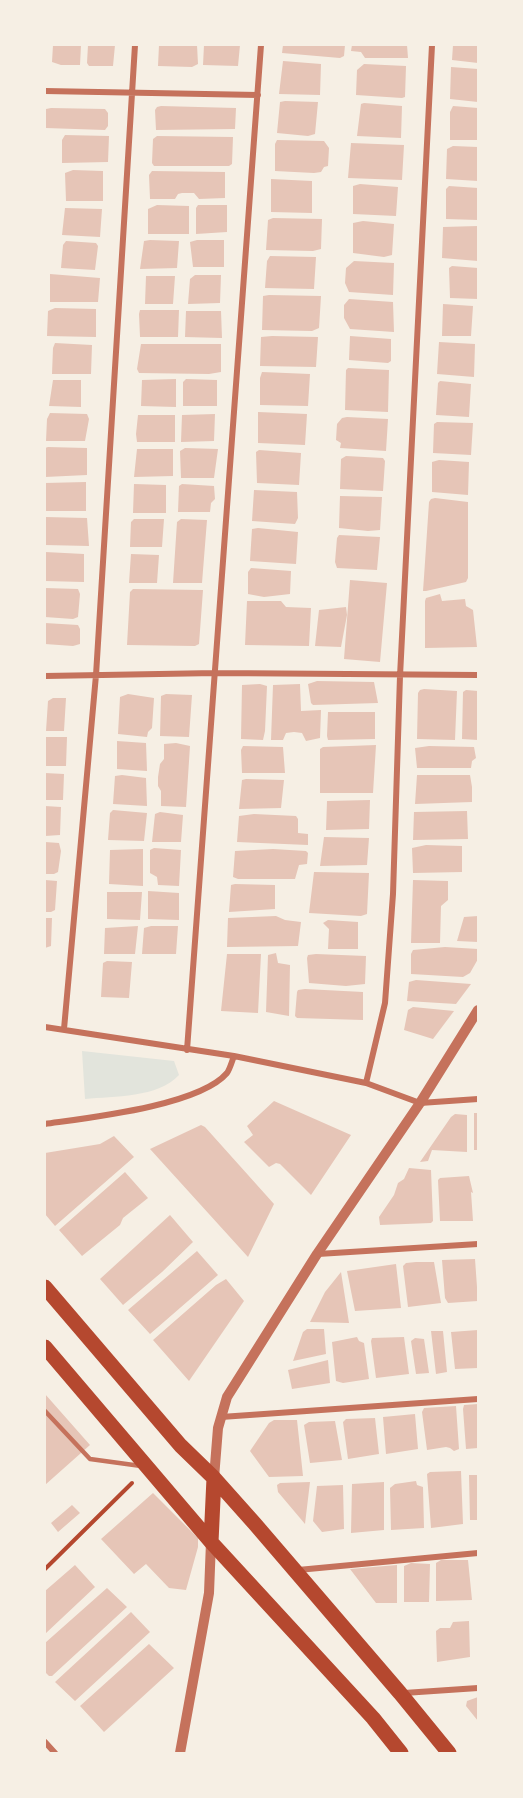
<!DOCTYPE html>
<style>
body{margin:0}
#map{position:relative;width:523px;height:1798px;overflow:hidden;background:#f6efe4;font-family:"Open Sans",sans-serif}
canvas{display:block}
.frame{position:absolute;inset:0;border:46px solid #f6efe4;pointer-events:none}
</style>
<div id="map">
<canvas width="523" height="1798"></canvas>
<div class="frame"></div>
</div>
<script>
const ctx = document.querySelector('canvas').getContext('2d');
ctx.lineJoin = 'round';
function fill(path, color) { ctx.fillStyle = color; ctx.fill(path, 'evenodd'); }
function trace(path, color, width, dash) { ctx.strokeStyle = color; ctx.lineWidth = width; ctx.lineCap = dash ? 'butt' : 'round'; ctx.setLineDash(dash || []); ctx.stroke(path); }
fill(new Path2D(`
 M82,1051L174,1061L179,1075C158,1098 114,1096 85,1099Z`), '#e2e4dc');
fill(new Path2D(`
 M53,45H81L80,65H61L52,62Z
 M88,45H115L113,66H89L87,63Z
 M159,45H197L198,64L192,67L158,66Z
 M204,45H240L238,66L203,65Z
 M283,45H345L344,56L340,58L282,53Z
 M352,45H407L408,58H365L361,52L351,51Z
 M453,45H478V63L452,60Z
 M283,61L321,64L320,95L279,94Z
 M364,64L406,66L405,97L402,98L356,95L357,70Z
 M451,67L478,69V102L450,99Z
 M285,101L318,102L315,134L308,136L277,133L280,102Z
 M364,103L402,106L401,138L357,136L361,104Z
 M161,106L236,108L235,129L156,130L155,110L157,107Z
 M453,106L478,108V140H450V112Z
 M51,108L105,109L108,113V126L105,130L46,128V109Z
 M65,135L109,136L108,162L62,163V140Z
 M157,136L233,137L232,164L229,166H154L152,163L153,139Z
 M277,140L324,141L329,148L328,166L324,167L321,172L314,173L275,171V144Z
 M351,143L404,145L402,180L348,178Z
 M453,146L478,147V181L446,179L447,149Z
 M73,170L103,171V201H66L65,173Z
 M152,171L225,172V198L199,199L194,193H182L178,194L175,199H150L149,175Z
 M271,179L312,181V213L271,212Z
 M360,184L398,187L396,216L353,214V186Z
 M449,186L478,188V220L446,219V189Z
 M157,205L189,206V234H148V209Z
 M198,205H227V232L196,234V208Z
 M65,208L102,209L100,237L62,235Z
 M273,218L322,219L321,249L313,251L266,250L268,220Z
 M363,221L394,224L392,255L384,257L353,253V223Z
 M478,226V261L442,258L443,227Z
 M150,240L179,241L177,268L140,269L144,241Z
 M197,240H224V267H193L190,242Z
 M66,241L96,243L98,246L95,270L61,268L63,245Z
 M270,256L316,257L314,289L265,288L267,261Z
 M354,261L394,263L393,295L349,292L345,283L346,268Z
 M452,266L478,268V299L450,298L449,268Z
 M50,274L100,278L98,302H50Z
 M195,275H221L220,303L188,304L190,279Z
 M146,276H175L173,304H145Z
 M269,295L321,296L319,328L312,331L262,330L263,296Z
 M349,299L393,302L394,332L350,329L344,318V305Z
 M443,304L473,306L471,336H442Z
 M55,308L96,309V337L47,336L48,311Z
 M140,310H179L178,337H140L139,314Z
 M186,311H221L222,338L185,337Z
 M272,336L318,337L316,367L260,366L261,337Z
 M350,336L391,339V361L388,363L349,360Z
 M439,342L475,344L474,377L437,374Z
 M55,343L92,345L91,374H52L53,348Z
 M141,344H221V372L209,374L139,373L137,369Z
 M348,368L389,370L388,412L345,410L346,370Z
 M262,372L310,374L308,406L260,405V378Z
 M176,379V407L141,406L142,380Z
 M186,379L217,380V406H183V382Z
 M53,380H81V407L49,406Z
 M440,381L471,384L469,417L436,415L438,383Z
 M258,412L307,414L305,445L258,443Z
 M50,413L87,414L89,419L85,441H46L47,419Z
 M215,414L214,441L181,442L182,415Z
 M138,415H175V442H137L136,434Z
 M347,417L388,419L386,451L340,448L341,443L336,440L337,424L342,418Z
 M437,422L473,423L471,455L433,453L434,424Z
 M48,447L87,448V475L45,477V448Z
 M185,448L218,449L214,478H181L180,451Z
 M137,449H173V476L134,477Z
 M259,450L301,453L299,485L257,483L256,452Z
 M346,456L383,458L385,461L383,491L340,489L341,459Z
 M439,460L469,462L468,495L432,492V462Z
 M86,482V511H45V483Z
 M134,484L166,485V513H133Z
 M182,484L214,486L215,499L211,503L210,512H178L179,486Z
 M254,490L297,492L298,518L295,524L252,521Z
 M340,496L382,497L380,530L368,531L339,528Z
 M435,498L468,502V578L466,582L426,591H423L424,577L429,502L431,499Z
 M45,517L87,518L89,546L45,545Z
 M134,519H164L162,547H130L131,522Z
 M181,519L207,520L202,583H173L177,522Z
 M258,528L298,532L296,564L250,561L252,529Z
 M339,535L380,537L377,570L337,568L335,562L337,538Z
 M45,552L84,554V582L45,581Z
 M131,554L159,555L157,583H129Z
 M251,568L291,571L290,594L264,597L248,594V572Z
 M350,580L387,583L380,662L344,659Z
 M45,588L78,589L80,594L78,617L73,619L45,617Z
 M133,589L203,590L199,644L195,646L127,645L130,592Z
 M440,594L442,601L465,599L466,606L473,610L477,647L425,648V601L426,598Z
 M247,601H281L286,607L311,608L309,646L245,645Z
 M346,607L347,615L341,647L315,646L319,610Z
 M45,623L78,625L80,629V644L73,646L45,644Z
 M317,681L374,682L378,703L313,705L311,703L308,684Z
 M260,684L267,686L265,731L263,740L241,739L242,685Z
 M300,684L301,711L321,710L320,738L306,741L302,733L294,732L286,733L283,740H271L273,685Z
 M424,689L457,691L455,740L417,739L418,693L420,690Z
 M466,690L478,691V740L462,739L463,692Z
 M128,694L154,698L152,728L148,732L147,737L118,734L120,697Z
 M166,694L192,695L189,737L160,736L161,696Z
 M53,698H66L64,731H46L48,701Z
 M328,712H375V739L328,740L327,736Z
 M45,737H67L66,766H45Z
 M117,741L146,743L147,771L117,769Z
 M176,743L190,746L186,807L161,806V791L158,786V777L160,764L164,759V744Z
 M376,745L373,793H320V749L323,747Z
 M243,746L283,747L285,773H242L241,750Z
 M429,746L474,747L476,758L472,761L471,768H417L415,748Z
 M45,773L64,774L63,800H45Z
 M122,775L146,778L147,806L113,804L115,776Z
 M417,775H470L472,787V802L415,804Z
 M246,779L284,780L281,808L239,809L242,780Z
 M370,800L369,829L326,830L327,801Z
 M45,806L61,807L60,835L45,836Z
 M113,810L147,813L144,841L108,840L110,813Z
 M467,811L468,839L413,840L414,812Z
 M160,812L183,815L181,842H152L155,814Z
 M254,814L296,816L298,819V833L308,834V845L237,842L239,816Z
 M324,837L369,838L367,865L320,866Z
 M45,842L59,843L61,851L58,872L54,874H45Z
 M426,845L462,846V872L413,873L412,848Z
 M154,848L181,850L179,886L158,885L157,877L150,873V850Z
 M143,849V886L109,884L110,850Z
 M273,849L306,851L308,853L307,864L299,865L295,879H238L233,877L235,851Z
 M314,872L369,873L367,914L361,916L309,913Z
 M45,880L57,881L55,910L51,912H45Z
 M413,880L448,881V900L441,906L440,943H411Z
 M235,884L275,885V909L229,912L231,885Z
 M148,891L179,893V920L148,919Z
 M107,892H142L140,920L107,919Z
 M276,916L285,920L301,922L298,946L227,947L228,918Z
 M478,916V942L457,941L464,917Z
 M45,918H52L51,946L45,948Z
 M328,920L358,922V949H328L329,929L323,923Z
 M138,926L135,954H104L105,928Z
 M151,926H178L176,954H142L144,928Z
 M445,947L478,949V959L470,973L463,977L411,974V954L413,950Z
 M276,953L278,963L290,965L289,1016L266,1012L268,955Z
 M227,954H261L258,1013L221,1011Z
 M316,954L366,956L365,984L346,986L309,983L307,958L308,955Z
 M107,961L132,962L129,998L101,997L103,963Z
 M416,980L471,984L456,1004L407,1001L409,982Z
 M305,989L363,992V1020L297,1018L295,1016L297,992L298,990Z
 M413,1007L454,1011L433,1039L404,1030L408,1010Z
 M274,1101L351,1135L311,1195L280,1164L276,1163L269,1167L244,1142L253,1135L247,1126Z
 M474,1113H478V1150H474Z
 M455,1114L467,1115V1152L432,1150L428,1161L420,1162L451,1117Z
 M201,1125L205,1127L274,1204L248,1257L150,1149Z
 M114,1136L134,1157L55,1226L45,1214V1153L100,1144Z
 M409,1168L431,1170L433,1221L431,1223L380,1225L379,1217L394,1195L398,1183L404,1179Z
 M125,1172L148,1198L123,1218L120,1225L82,1256L59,1230Z
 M469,1176L473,1193L471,1192L473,1221H440L438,1180L440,1178Z
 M170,1215L193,1242L162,1272L123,1305L100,1279Z
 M197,1251L218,1275L150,1334L128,1310Z
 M475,1259L478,1301L448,1303L445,1298L442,1260Z
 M416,1262H434L441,1303L408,1307L403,1266L406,1263Z
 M396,1264L401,1308L355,1311L347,1271Z
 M341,1272L349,1323L310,1322L325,1292Z
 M226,1279L244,1301L189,1381L153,1340L216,1285Z
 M307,1329H324L326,1354L293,1361L303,1332Z
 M478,1330V1368L455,1369L451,1332Z
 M431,1331H443L447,1372L436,1374Z
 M357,1337L359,1341L364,1343L369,1379L343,1383L336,1381L332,1342Z
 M404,1337L409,1374L376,1378L371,1341L372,1338Z
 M415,1338L424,1339L429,1373L416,1374L411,1341Z
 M328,1360L330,1383L292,1389L288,1370Z
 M45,1394L90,1445L45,1485Z
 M478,1404V1448L466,1449L463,1409L464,1405Z
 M456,1406L459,1449L454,1451L450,1448L446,1447L427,1450L422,1412L424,1408Z
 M415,1414L418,1449L386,1454L383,1417Z
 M375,1418L379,1454L348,1459L343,1422L346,1419Z
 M274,1420H297L303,1476L269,1477L250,1451L269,1423Z
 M335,1421L342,1460L310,1463L304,1425L309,1422Z
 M461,1471L463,1524L431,1528L427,1474L430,1472Z
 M469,1475H478V1520H470Z
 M416,1481L417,1485L423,1487L424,1528L391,1530L390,1488L395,1484Z
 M310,1482L305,1524L278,1492L277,1485L280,1483Z
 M384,1482V1530L351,1533L352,1484Z
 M343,1485L344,1529L322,1532L313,1521L317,1486Z
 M153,1493L198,1538V1547L186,1590L169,1588L146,1564L134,1574L101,1539Z
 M72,1505L80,1513L58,1532L51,1523Z
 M441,1560H468L472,1600L436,1601V1563Z
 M411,1563L430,1564L429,1602H404V1566Z
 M75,1565L95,1587L45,1634V1591Z
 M397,1565V1603H376L350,1569Z
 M107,1588L127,1607L52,1676H49L45,1672V1643Z
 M131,1612L150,1632L75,1701L55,1682Z
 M469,1621L470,1657L437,1662L436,1631L440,1628H450L453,1622Z
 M149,1644L174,1668L104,1732L80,1706Z
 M478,1697V1721L466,1706L467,1701Z`), '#e6c5b7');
trace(new Path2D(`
 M45,1569L132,1483`), '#b5482f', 4);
trace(new Path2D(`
 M45,1411L90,1459L141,1466`), '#c5725c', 4.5);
trace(new Path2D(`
 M45,91L258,95
 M45,676L216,673L478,675
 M45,1027L234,1056L366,1083L420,1103L478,1099
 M64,1029L96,675L135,45
 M187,1050L261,45
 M366,1083L385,1003L393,894L400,676L432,45
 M45,1124C87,1118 199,1106 227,1073C230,1069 232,1061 234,1056
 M318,1254L478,1244
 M221,1417L478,1399
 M298,1570L478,1553
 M404,1693L478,1688
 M45,1742L55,1753`), '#c5725c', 6);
trace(new Path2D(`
 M214,1478L218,1428L227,1397L317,1254L420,1103L478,1010
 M180,1753L209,1593L211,1542`), '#c5725c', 10);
trace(new Path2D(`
 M45,1287L181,1446L214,1478L255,1524L400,1693L449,1753
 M45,1347L211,1542L373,1718L401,1753
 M211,1542L214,1478`), '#b5482f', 15);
</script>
